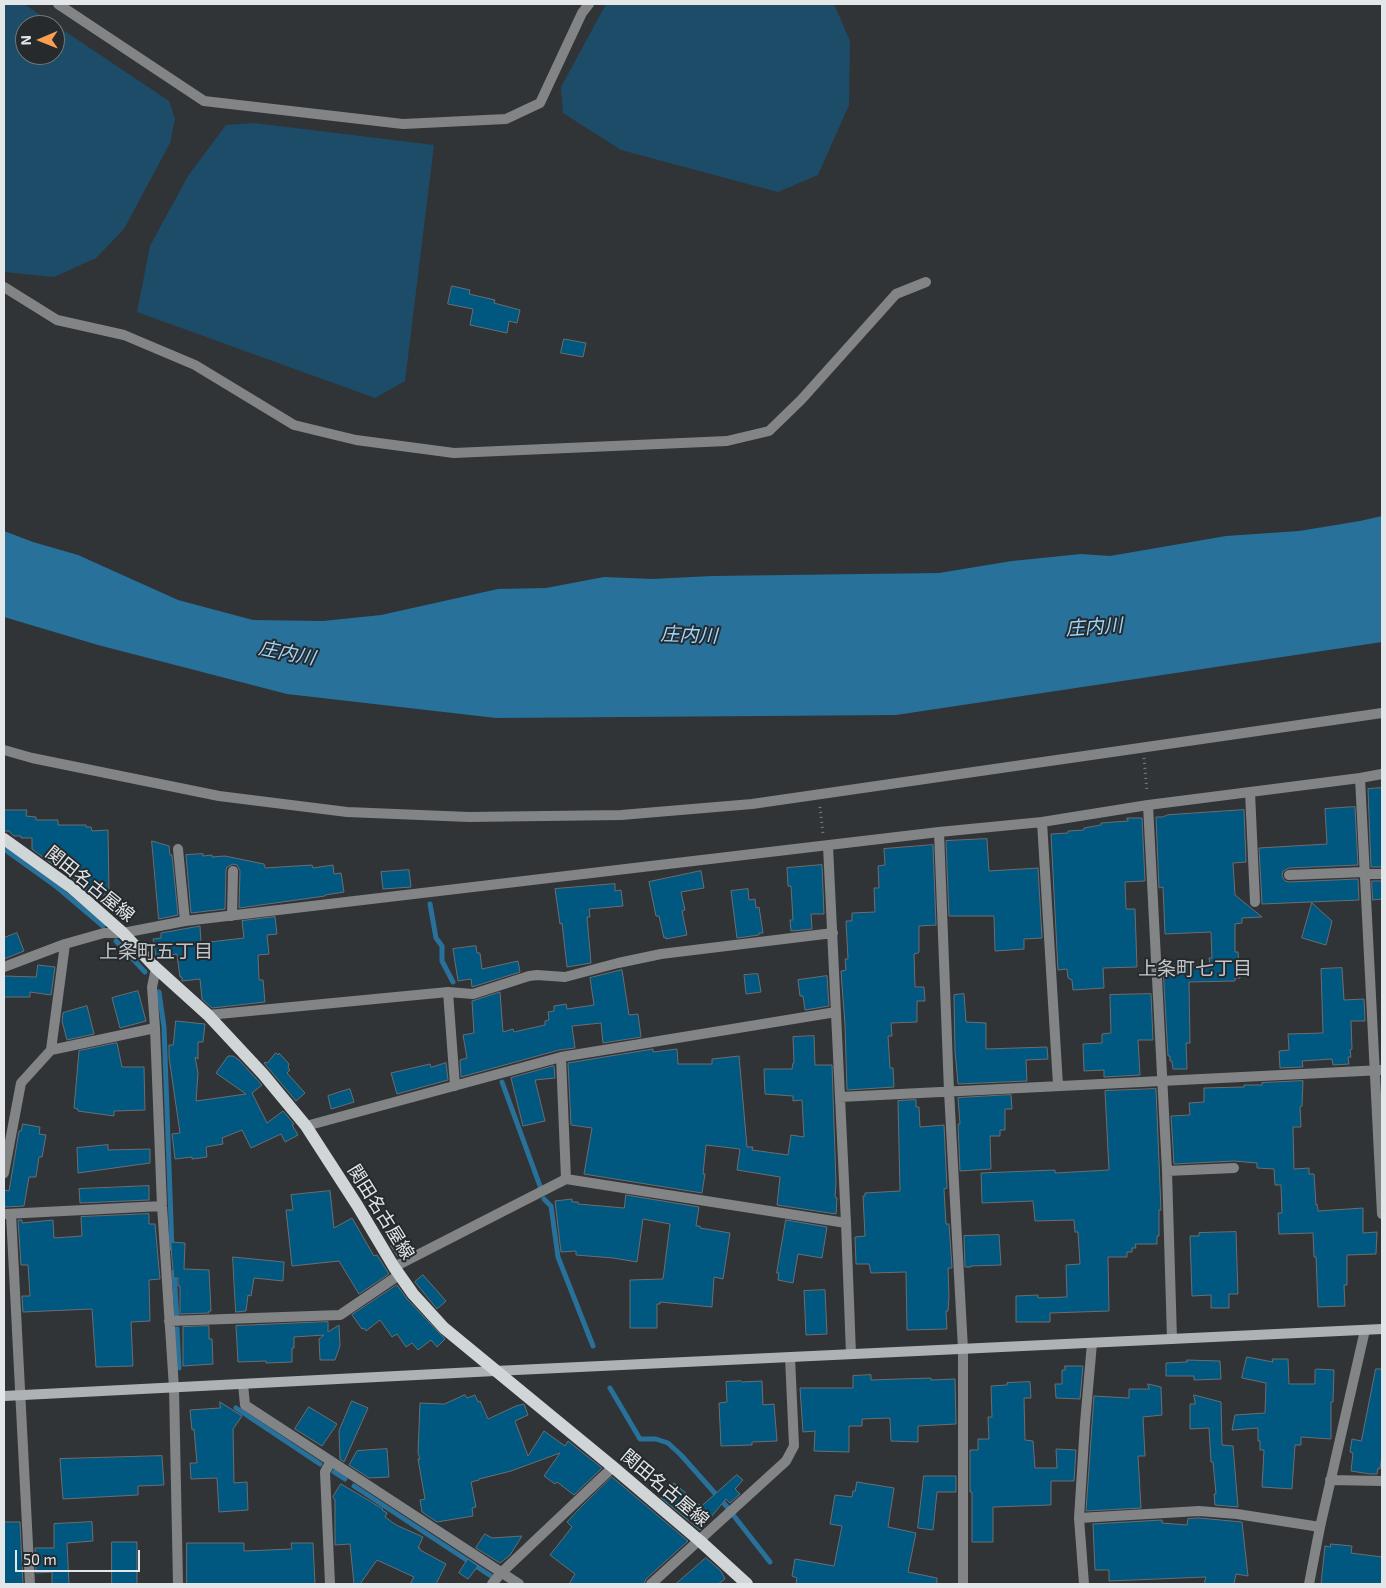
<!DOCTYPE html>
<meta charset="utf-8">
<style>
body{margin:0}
#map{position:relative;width:1386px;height:1588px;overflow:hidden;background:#303437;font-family:"Exo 2",sans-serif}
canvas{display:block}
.frame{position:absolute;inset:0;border:5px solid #e4e7e9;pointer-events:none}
.north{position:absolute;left:15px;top:15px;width:50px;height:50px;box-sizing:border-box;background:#262a2d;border:1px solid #727678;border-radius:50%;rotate:269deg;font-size:14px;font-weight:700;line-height:20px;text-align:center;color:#e4e7e9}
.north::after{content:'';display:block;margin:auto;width:18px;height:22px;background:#fb9e50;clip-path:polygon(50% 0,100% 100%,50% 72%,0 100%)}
.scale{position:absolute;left:15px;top:1550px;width:125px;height:22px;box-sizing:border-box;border:2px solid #e4e7e9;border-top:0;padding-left:6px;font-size:15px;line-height:18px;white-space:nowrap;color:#e4e7e9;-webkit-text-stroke:4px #262a2d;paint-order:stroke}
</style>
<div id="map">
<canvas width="1386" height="1588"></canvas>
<div class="frame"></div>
<div class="north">N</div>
<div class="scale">50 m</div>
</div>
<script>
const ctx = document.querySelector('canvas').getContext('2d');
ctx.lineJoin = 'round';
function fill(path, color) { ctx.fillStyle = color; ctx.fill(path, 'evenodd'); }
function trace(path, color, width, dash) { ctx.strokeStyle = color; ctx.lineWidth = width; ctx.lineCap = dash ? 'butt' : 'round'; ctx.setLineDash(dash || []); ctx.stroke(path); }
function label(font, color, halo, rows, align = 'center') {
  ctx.font = font + ' "Exo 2","Noto Sans JP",sans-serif'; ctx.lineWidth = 4; ctx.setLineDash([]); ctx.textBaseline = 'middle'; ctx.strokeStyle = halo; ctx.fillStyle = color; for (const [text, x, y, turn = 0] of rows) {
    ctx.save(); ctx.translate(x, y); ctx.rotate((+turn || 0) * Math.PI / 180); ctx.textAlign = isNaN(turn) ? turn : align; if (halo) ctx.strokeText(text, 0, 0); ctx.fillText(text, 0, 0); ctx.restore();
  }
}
fill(new Path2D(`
 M4,4H24L169,101L175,119L170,143L124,229L96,258L54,277L4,272ZM25,25H55V55H25Z
 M606,4H834L850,41L849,105L818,175L778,192L621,150L563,113L561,87Z
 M254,123L434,145L405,381L375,398L137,312L150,246L188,176L226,125Z`), '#1d4c69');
fill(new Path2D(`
 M1382,516V642L896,715L496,718L287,694L98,645L4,617V531L33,542L78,555L178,600L253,620L323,621L381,615L498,589L546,588L604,577L652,579L712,576L939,573L1012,561L1081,554L1110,556L1226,536L1299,531L1360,521Z`), '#27719b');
trace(new Path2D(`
 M4,849L57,887L103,926
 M430,904L436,938L442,946V961L453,982
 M116,941L145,972
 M159,992L164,1027L172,1249
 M502,1082L540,1186
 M544,1199L551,1206L558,1257L593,1346
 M174,1272L177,1320
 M177,1329L179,1368
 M610,1388L640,1439H656L668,1443L681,1455L728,1508
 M236,1408L320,1464
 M334,1472L345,1479
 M354,1486L491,1576
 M734,1516L770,1562`), '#27719b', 5);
const building = new Path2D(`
 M452,286L470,290L469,294L495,300L494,303L520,310L517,323L509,321L507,333L470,325L473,309L448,304Z
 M564,339L586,343L583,357L561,353Z
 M1382,788V867H1371L1368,789Z
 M1355,807L1358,865L1289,868L1283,871L1282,876L1285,881L1289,882L1358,879L1359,900L1262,904L1259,848L1327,844L1325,809Z
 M4,810H27L26,816L36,817V820H58V825H86V827H91L92,831L108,830L109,895H92L91,891H88L85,889V883H79L78,879H74V877H70L32,849V838H21V836H14L9,831H4Z
 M1244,810L1246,862L1233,863L1235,895L1262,917L1242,918V923L1235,924V952H1238L1240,978H1235V981L1189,982L1190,1043H1186L1187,1069H1173L1172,1061H1170V1056H1168L1163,966L1210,965L1209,958H1212L1211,932L1165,934L1163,887L1159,888L1156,817H1163L1167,815Z
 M1127,818H1142L1145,881L1125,882L1126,909H1135L1137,967L1103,968L1104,988L1073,990L1072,980L1068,978L1067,969L1058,970L1051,834L1068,833V831L1084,830V828L1101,825V823L1128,821Z
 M987,839L989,871L1038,868L1042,938L1024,939V949L995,951L994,916H949L946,841Z
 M152,841L169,846L170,855H172L178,915L159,919Z
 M933,845L936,925L919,926V952L918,953L914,954L915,987H924L925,1001H917V1022L891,1023L892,1036H888L890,1068H893L894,1087L847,1090L845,1025L841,971L846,970L845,959H848L846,921H852V913L875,912L874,888H879L878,866L885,865L884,849Z
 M203,854V856L212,855V857L225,856L264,864L265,868L312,865L313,868L333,865L334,874L341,873L344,892L325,895V896L239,908L240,871L237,865L233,864L227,867L226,870L225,909L191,913L186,855Z
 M822,865L824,914H811L812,929L791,931L790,920H793L791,886H788L787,868Z
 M409,870L411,887L383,889L381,872Z
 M701,871L704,888L681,892L685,910L682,911L687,935L666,939V937L664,938L659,916H656L649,882Z
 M1372,881H1382V899L1373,900Z
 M615,884V891L621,890L623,906L589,909L590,917H587L591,963L567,967L562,923L560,924L555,889Z
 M748,889L749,900L755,899L756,908L759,907L763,933H759V935L737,938L731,891Z
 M1312,903L1332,921L1326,945L1302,938Z
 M275,917L277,934L267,935L269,954L258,955L259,980H263L265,1002L212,1008L202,999L200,979L182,981V977H180L177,954L157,957L156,956L153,939L161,938V933L200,926L201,943L244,938L242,921Z
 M17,933L24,951L4,959V938Z
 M476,946L477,953H480L482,969L518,961L520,972L472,987L471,979L458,981L453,949Z
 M38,965L55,967L51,995L30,992V997H4V976L36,977Z
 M1342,968L1344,1000L1364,999L1365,1021H1351L1352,1049L1350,1050L1351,1057H1348L1349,1064L1333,1065L1332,1059L1302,1061L1303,1067L1280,1068L1279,1051L1289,1050L1288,1034L1323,1033L1321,969Z
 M622,970L629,1015L638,1014L641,1037L603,1043L601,1023L572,1026L575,1048L559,1050L461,1077L460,1060L467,1058L463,1035L474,1033L472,1001L500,992L503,1032L513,1029L514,1032L545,1025V1021L549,1020L548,1012L554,1011V1006L566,1004L567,1009L594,1005L590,978Z
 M758,974L761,992L746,994L744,975Z
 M827,976L829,1006L805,1010L803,996H800L798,980Z
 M138,991L146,1021L120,1028L112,998Z
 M964,994L966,1022L986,1023V1049L1047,1047L1048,1059L1026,1060L1027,1081L958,1084L955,1051L954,995Z
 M1151,994L1153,1040H1138L1140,1075L1104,1077V1070L1084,1071L1083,1044L1102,1043V1034L1111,1033L1110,995Z
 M87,1006L94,1034L67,1040L62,1021L63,1013Z
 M176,1021L205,1024L203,1042H198V1059L195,1057L198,1073L196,1101L246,1094L216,1073L228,1056H233L239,1060L262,1085L252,1093L267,1123L283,1111L294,1124L292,1125L298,1135L285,1142L281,1134L251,1148L242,1130L222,1138L223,1144L206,1147L207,1157L192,1159V1157L175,1159L172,1134L180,1133L169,1057V1045H173Z
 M814,1036L815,1065H832L836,1183L835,1197L837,1198L836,1214L777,1205L780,1177L737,1170L740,1149L706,1145L703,1174H705L702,1193L584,1174L592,1128L571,1125L568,1063L653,1049V1052L677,1049L678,1064H712V1059L739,1056L747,1147H753L752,1150L788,1155L791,1135L804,1137L802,1100L793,1101V1096L765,1094L764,1069H792L793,1063H794L793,1037Z
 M117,1043L122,1067H144L145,1110L114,1111V1116L78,1111V1109L74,1108L79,1051Z
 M276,1053L278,1055L279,1053L289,1064L288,1068L290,1070L287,1073L305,1093L296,1101L264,1063L266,1062L267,1063Z
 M446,1063L448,1080L397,1094L391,1073L430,1064L431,1067Z
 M554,1066L555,1078L535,1080L545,1121L523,1126L511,1078Z
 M1303,1081L1302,1106L1300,1107L1301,1127H1293L1294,1169L1309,1168V1174H1314L1316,1205L1317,1204L1318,1211L1363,1208V1233L1377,1232L1376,1254L1347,1255V1285H1344L1345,1306L1318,1307L1316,1257H1314L1313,1233L1279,1234L1278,1213H1282L1281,1185H1275L1274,1169L1257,1168V1163L1234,1161L1174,1164L1171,1116L1190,1115L1189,1103L1204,1102V1088L1244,1087V1085H1262V1083Z
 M350,1089L354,1102L331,1109L328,1096Z
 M1156,1089L1161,1210H1159V1236H1157V1244H1135L1136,1248H1132V1252H1127V1257H1108L1109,1311L1050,1313V1322H1016V1296L1038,1295V1298L1067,1297L1066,1265L1080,1264L1078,1232H1075L1074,1220L1035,1221L1033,1201L982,1203L981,1173L1055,1170V1173L1109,1170L1105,1091Z
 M1011,1095L1012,1109H1005V1130H1000V1136H990L991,1169L960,1171L958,1124H960L958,1098Z
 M916,1100V1107H919L920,1127L944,1125L947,1188L944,1189L946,1224H949L952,1268H948L949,1296L948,1311H946L947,1329L907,1330L906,1272L871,1273L869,1264H856L855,1237L865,1236L863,1196H865V1193L900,1191L898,1101Z
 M23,1124L40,1127L39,1134L46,1135L42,1157H39L36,1177H29L24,1206L5,1207L4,1190L9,1191L19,1131H21Z
 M108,1145V1150L150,1149V1163L78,1173L77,1148Z
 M149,1186V1200L80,1203L79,1189Z
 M330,1191L334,1228L352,1218L374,1256L377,1255L389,1274L359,1294L339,1261L292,1266L286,1210H293L291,1195Z
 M626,1195L699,1207L696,1226H700V1228L730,1233L723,1279L714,1277L712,1307L660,1302V1304H657V1328H630V1280L663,1279L670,1224L643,1219L637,1262L613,1258L576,1255V1251L561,1252L555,1201L572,1199V1202H578V1204L624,1208Z
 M149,1214V1224H155L160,1279L149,1280L150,1321L131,1322L133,1366L96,1367L92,1309L23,1312L22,1296H30L28,1265H21L18,1220H22V1223L53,1220L54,1238L82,1236L81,1217Z
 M786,1220L827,1227L822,1258L798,1254L793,1283L778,1280L779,1273H777Z
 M1236,1232L1238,1294H1229V1308H1211V1295L1192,1296L1190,1236H1199V1233Z
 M999,1235L1001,1265L971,1266V1267H965L964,1236Z
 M398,1241L401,1246L404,1245L408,1252L398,1257L391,1246Z
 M171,1242L185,1243L184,1269L209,1270L211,1311H209V1313L180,1314V1286H178V1278H174Z
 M233,1257L284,1262L283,1281L254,1278L251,1296L248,1295L246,1311L236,1312Z
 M423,1275L446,1301L437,1309L415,1282Z
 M397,1285L407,1299L445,1339L437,1347L431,1340L418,1350L412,1343L406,1347L397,1334L392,1337L380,1320L366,1331L364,1328L362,1329L352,1315Z
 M825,1290L827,1334L806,1335L804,1291Z
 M328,1322V1332L339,1325L340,1346L335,1360H320L319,1339L324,1335L294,1337V1348H292V1362L266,1363V1361L238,1362L236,1326Z
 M209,1326V1339H212L213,1364L183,1366V1327Z
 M1247,1357L1273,1362L1272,1359H1288L1289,1384H1315V1370L1317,1369L1334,1370L1333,1402H1331V1439L1301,1437V1445H1295L1292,1489L1262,1487L1264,1450H1260V1441H1258V1428L1232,1430L1235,1415L1265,1413L1266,1383L1242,1378Z
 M1187,1360L1220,1361L1221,1379L1194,1380V1376H1166V1363L1187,1362Z
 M1065,1366H1083L1080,1399L1056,1398L1055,1384H1062V1370H1065Z
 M1376,1369H1382V1456L1380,1469L1378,1468L1377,1474H1370L1351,1471L1353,1453L1350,1452L1352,1439L1361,1441Z
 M871,1375V1380L931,1378V1380L955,1379L956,1424L918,1426V1442L891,1441L890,1418L862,1419V1426H849V1452L814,1451L815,1431L803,1432L800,1388H853V1376Z
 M741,1381L742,1382L762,1381L763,1405L774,1404L777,1441L752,1442V1445L721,1446L719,1403L727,1402L726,1382Z
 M1030,1382L1031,1398H1024L1025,1440L1033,1441L1035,1468H1057L1056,1449L1076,1450L1074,1481H1051V1505L993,1507V1542H972V1492H970V1450H978V1439H989L988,1417H992L991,1386L1007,1385V1383Z
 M1148,1384L1161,1387L1162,1415L1143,1417L1145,1456H1138L1141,1508L1086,1511L1094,1396L1129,1398V1389H1149Z
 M465,1395L467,1398L475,1395L478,1402L480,1401L488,1419L516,1406L524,1404L528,1415L515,1421L528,1456L544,1431L565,1446L568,1441L602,1468L574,1495L557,1482L555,1484L544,1476L560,1453L511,1471L479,1479V1480L471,1482L476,1507L472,1508L473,1516L437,1522L422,1512L420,1500L425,1499L418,1459H420L418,1453L420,1403L444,1404Z
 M1194,1395L1221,1402L1222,1445L1233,1446L1238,1507L1215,1505L1214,1494H1216L1213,1462H1211L1209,1428L1190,1429V1404H1195Z
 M352,1401L368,1408L344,1462L340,1459L339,1431Z
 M220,1402L242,1416L233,1429L234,1483L247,1482L248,1510L219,1512L217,1478L191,1479L190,1463H197L194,1429L192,1430L190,1410L220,1408Z
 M309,1407L337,1424L322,1446L295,1429Z
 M387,1449L389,1477L369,1478L349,1465L357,1451Z
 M162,1456L164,1485L138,1486V1495L63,1499L60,1459Z
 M737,1475L743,1480L735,1489L740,1494L730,1503L726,1499L700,1530L661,1498L674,1483L701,1506Z
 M924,1476H956V1492H937L933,1530L918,1528Z
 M612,1477L688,1541L646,1579L644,1584H569L575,1574L550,1555L572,1527L567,1522L580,1508Z
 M857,1482L894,1488L888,1527L916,1533L908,1572L937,1578V1584H796L797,1578L792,1576L795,1559L834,1566L842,1526L830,1524L835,1495L852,1497L853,1491H855Z
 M341,1484L383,1509L382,1510L387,1513L385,1517L396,1525L423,1537L418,1548H420V1550L446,1564L436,1584H410L414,1577L377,1560L360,1584H354L350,1544L335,1545V1500L333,1497Z
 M1199,1518L1242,1522L1248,1576L1236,1574L1234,1584H1204L1206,1577L1109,1581V1570H1095L1093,1524L1162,1520V1523L1187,1525L1188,1519Z
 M4,1522H20L23,1584H4Z
 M92,1522L93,1541L67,1543L69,1584H52V1572L36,1573L35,1548H54V1524Z
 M485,1534L492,1538L522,1536L510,1555L500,1563L476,1548Z
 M112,1542H137V1584H112Z
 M187,1543H244V1551L292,1549L291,1543H313L315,1584H187Z
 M1331,1544L1352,1546L1351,1553L1382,1557V1584H1321L1325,1546L1330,1547Z
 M706,1558L721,1571L725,1579L718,1584H676Z
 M468,1559L478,1566L468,1579L459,1573Z`);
fill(building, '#005881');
trace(building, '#696e72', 1);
trace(new Path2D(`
 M1144,758L1147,792
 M820,807L823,834`), '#7a7e80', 3, [1, 4]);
trace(new Path2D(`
 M58,4L204,101L403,124L506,119L540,103L582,13L589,4
 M4,287L57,320L124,335L195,365L294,425L356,440L454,453L727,441L769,431L801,400L896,294L926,282`), '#828486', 10);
trace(new Path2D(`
 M4,750L32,758L219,796L347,812L469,817L621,815L752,804L1382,713
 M1360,778L1382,1214
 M1250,792L1255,902
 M1148,805L1167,1171L1172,1339
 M1042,822L1058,1085
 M939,832L949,1091L963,1349V1584
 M828,846L846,1223L851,1354
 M178,849L185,921
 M1364,874H1382
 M1289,875L1364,872
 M232,916L233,871
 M4,967L65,944L104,933H123L185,921L939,832L1042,822L1148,805L1360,778L1382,774
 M156,968L152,987L155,1028L162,1206L174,1388L178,1584
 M448,992L455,1086
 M208,1015L448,992L473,994L529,976L537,975L565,977L618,963L661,954L833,933
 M51,1050L65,944
 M561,1057L566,1179
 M840,1097L1382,1070
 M306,1126L561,1057L836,1012
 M1167,1171L1234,1168
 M4,1173L21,1083L51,1050L155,1028
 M5,1214L162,1206
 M11,1214L30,1584
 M394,1267L566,1179L846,1223
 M169,1321L340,1315L399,1275
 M243,1384L245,1405L519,1584
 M1330,1480L1382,1481
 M1079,1518L1199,1511L1237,1514L1320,1527
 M330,1584L325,1472L331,1461
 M492,1584L501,1573L613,1467
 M651,1584L786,1461L794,1446L790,1357
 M1084,1584L1079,1518L1085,1423L1092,1343
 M1309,1584L1320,1527L1365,1330`), '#828486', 10);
trace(new Path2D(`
 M4,1396L495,1371L1382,1329`), '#aeb2b4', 10);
trace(new Path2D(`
 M4,839L72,888L123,933L156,968L208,1015L263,1074L306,1126L357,1205L394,1267L413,1294L444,1328L613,1467L700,1541L747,1584`), '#d0d5d8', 12);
label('18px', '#e4e7e9', '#262a2d', [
 ["関田名古屋線",90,884,39],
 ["関田名古屋線",381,1212,58],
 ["関田名古屋線",665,1488,40]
]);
label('italic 19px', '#a0d7fc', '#262a2d', [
 ["庄内川",1094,627,-4],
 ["庄内川",689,635,2],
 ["庄内川",287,653,11]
]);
label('19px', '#c0c6ca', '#262a2d', [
 ["上条町五丁目",156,952],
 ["上条町七丁目",1195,969]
]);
</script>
